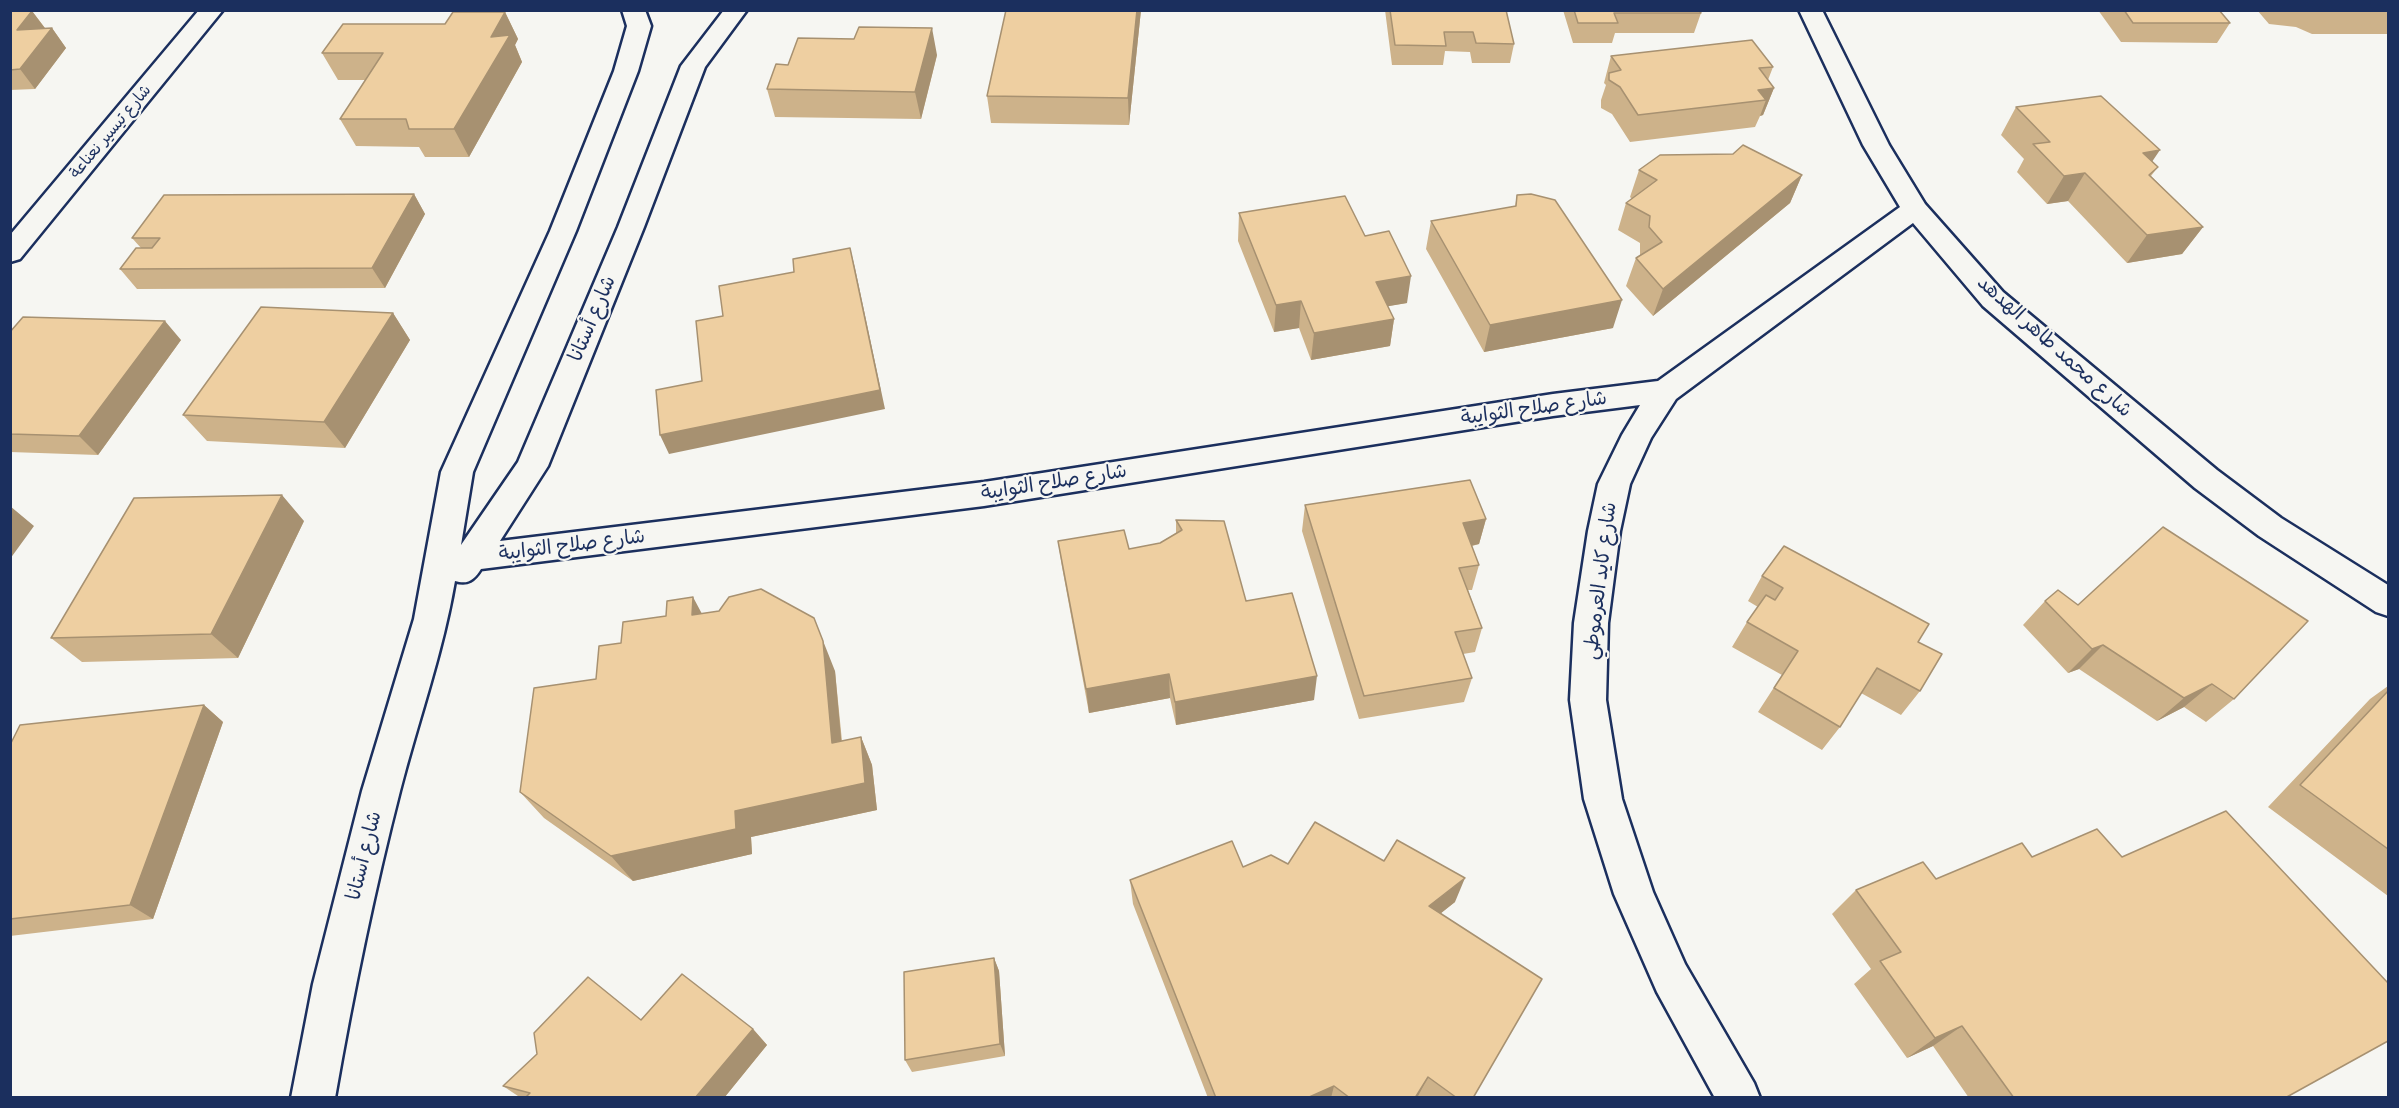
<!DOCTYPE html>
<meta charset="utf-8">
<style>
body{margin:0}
#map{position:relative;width:2399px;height:1108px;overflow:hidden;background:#f6f6f2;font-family:Itim,sans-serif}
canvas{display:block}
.frame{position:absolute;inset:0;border:12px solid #1b2f5e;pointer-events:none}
</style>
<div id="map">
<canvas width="2399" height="1108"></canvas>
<div class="frame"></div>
</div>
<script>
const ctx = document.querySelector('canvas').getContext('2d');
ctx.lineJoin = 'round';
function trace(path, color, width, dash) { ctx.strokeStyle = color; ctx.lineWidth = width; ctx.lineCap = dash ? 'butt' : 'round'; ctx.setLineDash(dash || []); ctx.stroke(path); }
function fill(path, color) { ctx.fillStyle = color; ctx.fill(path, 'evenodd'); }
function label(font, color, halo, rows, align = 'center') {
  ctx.font = font + ' Itim,"Playpen Sans Arabic",sans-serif'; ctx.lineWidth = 4.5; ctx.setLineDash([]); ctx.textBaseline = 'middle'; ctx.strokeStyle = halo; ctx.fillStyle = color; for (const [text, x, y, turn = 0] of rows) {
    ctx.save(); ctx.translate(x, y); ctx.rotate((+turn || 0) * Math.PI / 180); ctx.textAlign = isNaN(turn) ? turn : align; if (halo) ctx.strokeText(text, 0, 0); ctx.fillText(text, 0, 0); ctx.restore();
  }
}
const minor = new Path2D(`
 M199,10H223L20,259L10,262V235Z
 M622,10H645L651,26L638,71L576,231L473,472L461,545L518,462L618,227L681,66L724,10H747L705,67L644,227L548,466L500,541L984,482L1553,394L1658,381L1900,207L1863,145L1799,10H1822L1889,145L1925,204L2003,292L2217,470L2281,518L2388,585V616L2376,612L2259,536L2195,488L1983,306L1913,223L1676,399L1651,438L1630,484L1620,531L1608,623L1606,700L1622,799L1653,892L1685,964L1754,1083L1760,1098H1715L1657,992L1614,894L1584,799L1570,700L1574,623L1588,531L1598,484L1622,435L1640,405L1553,416L984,506L481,569C474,580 468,585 455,581C443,652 418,721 400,791C374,892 353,995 335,1098H291L313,984L362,791L414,619L441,472L550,231L614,71L627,26Z`);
trace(minor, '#1b2f5e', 5);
fill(minor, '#f6f6f2');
fill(new Path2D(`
 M10,10L32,11L45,28H52L66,48L35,89L10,90Z
 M1141,10L1129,125L991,123L987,96Z
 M1385,10H1506L1514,44L1510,63H1472L1470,52L1445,51L1443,65H1392Z
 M1563,10H1699L1701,13L1694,33H1615L1612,43H1573Z
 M2098,10H2219L2230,23L2217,43L2121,42Z
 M2257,10H2388V34H2312L2296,27L2269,24Z
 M505,12L518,39L515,45L522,62L469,157H425L419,147L356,146L340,119L365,80H338L322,53L445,24Z
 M937,55L921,119L775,117L767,89Z
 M1611,56L1773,67L1768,80L1774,88L1763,115L1760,116L1755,127L1630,142L1612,114L1601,108V100L1606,85L1604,83Z
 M2016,107L2152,161L2158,167L2151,176L2203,227L2182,254L2127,263L2068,201L2047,204L2017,172L2024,159L2001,135Z
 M1639,170L1802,175L1790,203L1653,316L1626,286L1636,258L1640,255V243L1618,230L1626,203L1632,199L1630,197Z
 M414,194L425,214L385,288L137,289L120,269L141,248L132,238Z
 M1517,195L1613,328L1484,352L1426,249L1431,221L1515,207Z
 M1239,213L1365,236L1407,303L1388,306L1394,319L1390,346L1311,360L1299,328L1274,332L1238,241Z
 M393,313L410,340L345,448L207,441L183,415Z
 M10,332L181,340L98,455L10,452Z
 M1305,505L1486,519L1479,544L1472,546L1479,565L1472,590H1468L1482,628L1475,652L1463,654L1472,678L1464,702L1359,719L1302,531Z
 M1176,520L1246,601L1314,700L1176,725L1170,698L1089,713L1062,567L1058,541L1129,549L1160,543L1176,533Z
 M304,521L238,658L82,662L51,638Z
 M2163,527L2234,699L2206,722L2184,707L2157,721L2079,669L2068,673L2023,625L2045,601L2078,605Z
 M1762,576L1918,642L1920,691L1901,715L1861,693L1840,727L1822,750L1758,712L1782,675L1732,647L1747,622L1758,607L1748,601Z
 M702,614L835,671L842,741L861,737L872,765L877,810L751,837L752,854L633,881L544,818L520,792L596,679L621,643Z
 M2388,686V896L2268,807L2370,699Z
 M204,705L223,722L153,919L10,936V745Z
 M2032,857L2285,1098H1969L1933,1046L1907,1058L1854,984L1871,969L1832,914L1856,890L1936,879Z
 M1288,864L1455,902L1441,913L1473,1098H1421L1419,1096L1417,1098H1208L1133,904L1130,880L1243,867Z
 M994,958L999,971L1005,1056L912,1072L905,1060Z
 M641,1020L753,1029L767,1045L724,1098H521L503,1086Z`), '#cdb28a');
fill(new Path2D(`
 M1137,10H1141L1129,125L1128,98Z
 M32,11L47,31L17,30Z
 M505,12L518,39L515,45L522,62L469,157L454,129L491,37Z
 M52,28L66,48L35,89L20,69Z
 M932,28L937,55L921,119L915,92Z
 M1774,88L1763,115L1760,116L1766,100L1758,90Z
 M2160,150L2141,178L2143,153Z
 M2085,173L2068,201L2047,204L2064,176Z
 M1802,175L1790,203L1653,316L1663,289Z
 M414,194L425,214L385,288L372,268Z
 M2203,227L2182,254L2127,263L2147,235Z
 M850,248L855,268L885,409L669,454L660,435Z
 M1411,276L1407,303L1372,309L1376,282Z
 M1622,300L1613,328L1484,352L1490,325Z
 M1301,301L1299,328L1274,332L1276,305Z
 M393,313L410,340L345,448L324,422Z
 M1394,319L1390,346L1311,360L1314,333Z
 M165,321L181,340L98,455L79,436Z
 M282,495L304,521L238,658L211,634Z
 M10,506L34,526L10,559Z
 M1486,519L1479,544L1456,549L1463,523Z
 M693,597L709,627L692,615Z
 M814,618L835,671L844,771L832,743Z
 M2103,645L2079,669L2068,673L2092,649Z
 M1169,674L1170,698L1089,713L1086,689Z
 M1317,676L1314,700L1176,725L1175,702Z
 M2212,684L2184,707L2157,721L2184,698Z
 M204,705L223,722L153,919L130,905Z
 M861,737L872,765L877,810L751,837L752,854L633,881L611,856Z
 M1465,878L1455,902L1421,929L1429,906Z
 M994,958L999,971L1005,1056L1000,1044Z
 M1962,1026L1933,1046L1907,1058L1935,1038Z
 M753,1029L767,1045L724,1098H695Z
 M1428,1077L1417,1098H1415Z
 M1334,1086L1331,1098H1307Z`), '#a79171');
const building = new Path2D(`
 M10,10H30L32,11L17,30L52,28L20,69L10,70Z
 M1006,10H1137L1128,98L987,96Z
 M1390,10H1506L1514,44L1476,43L1473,32H1444L1446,46L1395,45Z
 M1574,10H1699L1701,13H1614L1618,23H1578Z
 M2124,10H2219L2230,23H2133Z
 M453,12H505L491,37L510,35L454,129H409L406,119H340L383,53H322L343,24H445Z
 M859,27L932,28L915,92L767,89L776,64L788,65L798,38L854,39Z
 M1752,40L1773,67L1759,68L1774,88L1758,90L1766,100L1638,115L1620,87L1609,80V73L1621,70L1611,56Z
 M2101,96L2160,150L2143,153L2158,167L2149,175L2203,227L2147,235L2085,173L2064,176L2033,144L2050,142L2016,107Z
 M1743,145L1802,175L1663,289L1636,258L1662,242L1649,227L1650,216L1626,203L1657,180L1639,170L1660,155L1733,154Z
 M414,194L372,268L120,269L136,248H152L160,238H132L164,195Z
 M1531,194L1555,200L1622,300L1490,325L1431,221L1516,206L1517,195Z
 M1345,196L1365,236L1389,231L1411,276L1376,282L1394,319L1314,333L1301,301L1276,305L1239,213Z
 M850,248L880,390L660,435L656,390L702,381L696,321L723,316L719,286L794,272L793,259Z
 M261,307L393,313L324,422L183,415Z
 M23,317L165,321L79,436L10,434V332Z
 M1470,480L1486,519L1463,523L1479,565L1459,568L1482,628L1455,632L1472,678L1364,696L1305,505Z
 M282,495L211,634L51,638L134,498Z
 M1176,520L1224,521L1246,601L1292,593L1317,676L1175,702L1169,674L1086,689L1058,541L1124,530L1129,549L1160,543L1182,530Z
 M2163,527L2308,621L2234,699L2212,684L2184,698L2103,645L2092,649L2045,601L2058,590L2078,605Z
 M1784,546L1929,624L1918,642L1942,654L1920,691L1877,668L1840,727L1774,688L1798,651L1747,622L1766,595L1775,600L1783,588L1762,576Z
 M761,589L814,618L823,641L832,743L861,737L865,783L735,811L736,829L611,856L520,792L534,688L596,679L599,646L621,643L623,622L666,616L667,601L693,597L692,615L719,611L729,597Z
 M2388,691V849L2300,785Z
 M204,705L130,905L10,919V745L20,725Z
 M2226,811L2388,983V1041L2285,1098H2014L1962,1026L1935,1038L1880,961L1901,952L1856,890L1923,862L1936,879L2022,843L2032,857L2097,829L2122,857Z
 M1315,822L1384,861L1397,840L1465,878L1429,906L1542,979L1473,1098H1457L1428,1077L1415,1098H1350L1334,1086L1307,1098H1216L1130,880L1232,841L1243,867L1271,855L1288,864Z
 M994,958L1000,1044L905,1060L904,972Z
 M682,974L753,1029L695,1098H525L530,1093L503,1086L537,1054L534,1033L588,977L641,1020Z`);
fill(building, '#eecfa1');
trace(building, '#a79171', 1.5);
label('16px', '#1b2f5e', '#f6f6f2', [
 ["شارع تيسير نعناعة",111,132,-50]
]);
label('20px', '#1b2f5e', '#f6f6f2', [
 ["شارع أستانا",593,319,-67],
 ["شارع محمد طاهر الهدهد",2054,347,42],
 ["شارع صلاح الثوايبة",1534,409,-8],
 ["شارع صلاح الثوايبة",1054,483,-9],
 ["شارع صلاح الثوايبة",572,546,-7],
 ["شارع كايد العرموطي",1601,581,-83],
 ["شارع أستانا",365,856,-76]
]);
</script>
